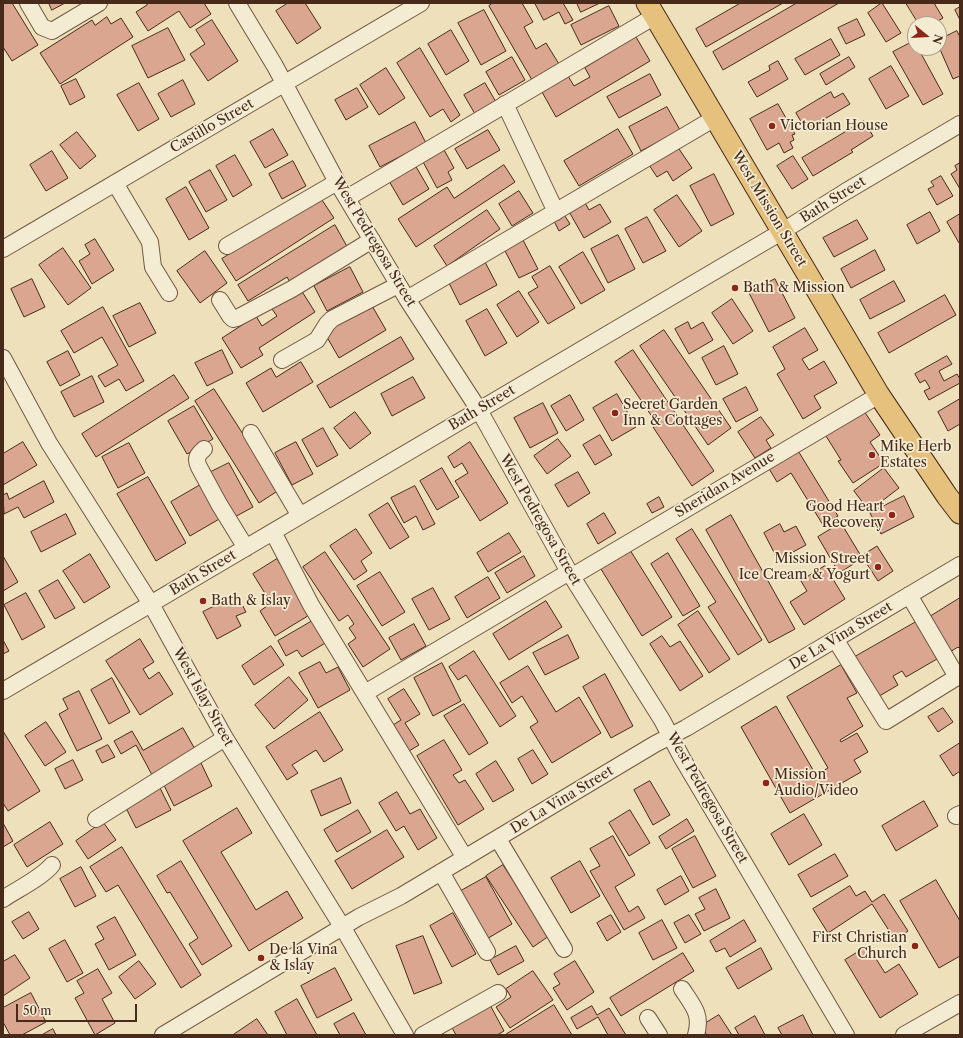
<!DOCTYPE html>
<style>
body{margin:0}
#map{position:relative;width:963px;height:1038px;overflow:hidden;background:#ede0ba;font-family:"Libre Caslon Text",serif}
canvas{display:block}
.frame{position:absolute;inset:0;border:4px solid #472a1a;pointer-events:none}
.north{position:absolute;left:907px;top:16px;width:40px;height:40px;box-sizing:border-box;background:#f3ebd2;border:1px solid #ae9e88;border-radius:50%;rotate:108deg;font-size:11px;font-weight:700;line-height:16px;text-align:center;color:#472a1a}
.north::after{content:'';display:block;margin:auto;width:14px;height:18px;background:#8f2418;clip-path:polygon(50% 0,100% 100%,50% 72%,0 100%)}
.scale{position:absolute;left:16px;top:1004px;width:121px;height:18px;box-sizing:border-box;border:2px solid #472a1a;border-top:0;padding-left:5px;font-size:12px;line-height:14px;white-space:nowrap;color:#472a1a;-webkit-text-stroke:3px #f3ebd2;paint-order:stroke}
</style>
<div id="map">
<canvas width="963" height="1038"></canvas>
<div class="frame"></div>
<div class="north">N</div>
<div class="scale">50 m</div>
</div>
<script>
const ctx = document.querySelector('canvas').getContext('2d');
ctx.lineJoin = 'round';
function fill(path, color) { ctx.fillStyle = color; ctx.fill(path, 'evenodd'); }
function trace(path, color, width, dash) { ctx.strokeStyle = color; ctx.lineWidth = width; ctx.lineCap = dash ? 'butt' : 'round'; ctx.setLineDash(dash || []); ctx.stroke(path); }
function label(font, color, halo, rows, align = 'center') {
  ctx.font = font + ' "Libre Caslon Text",serif'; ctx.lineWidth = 3.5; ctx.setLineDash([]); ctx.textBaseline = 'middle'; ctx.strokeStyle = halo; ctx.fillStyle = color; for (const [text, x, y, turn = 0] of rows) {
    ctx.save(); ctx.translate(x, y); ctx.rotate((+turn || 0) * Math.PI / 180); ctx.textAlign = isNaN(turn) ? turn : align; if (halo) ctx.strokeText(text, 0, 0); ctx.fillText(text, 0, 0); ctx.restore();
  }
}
const building = new Path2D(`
 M3,3H12L38,45L12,61L3,47Z
 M49,3H65L52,10Z
 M146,3H204L211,14L190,28L179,11L148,31L136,12L147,5Z
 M288,3H305L321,28L297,44L276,11Z
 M493,3H522L533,22L524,27L536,49L546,43L559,64L532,80L489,6Z
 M535,3H563L573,20L565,24L559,12L544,20Z
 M577,3H600L581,12Z
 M741,3H783L706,47L696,29Z
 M797,3H839L723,70L713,52Z
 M882,3L901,33L886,42L868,13Z
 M906,3H934L943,18L933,24H919Z
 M609,6L619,26L581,45L571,25Z
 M960,7V20L955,10Z
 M484,10L506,51L481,65L458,23Z
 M107,17L111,24L121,18L133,37L60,84L40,53L92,20L95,25Z
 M857,19L865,35L846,44L838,28Z
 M212,20L238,61L208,81L190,54L205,44L196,30Z
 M168,28L185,60L148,78L132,46Z
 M451,30L469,61L446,75L428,44Z
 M957,31L960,37V76L953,79L939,47V40Z
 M636,37L650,61L556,117L542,92L568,76L574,86L590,77L585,68Z
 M831,39L840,55L805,75L795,59Z
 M914,41L915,48H918L943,94L923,105L893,52Z
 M420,48L460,115L451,122L443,109L430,117L397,63Z
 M512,57L525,80L499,95L486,72Z
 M849,57L855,67L826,85L820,74Z
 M778,61L788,79L757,97L748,82L770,70L769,66Z
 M891,66L909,96L886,109L869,79Z
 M386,68L405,98L379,115L360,85Z
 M650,74L661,95L619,118L607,97Z
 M76,79L85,97L70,105L61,86Z
 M183,80L195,104L171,117L158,94Z
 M139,83L159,119L138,131L117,95Z
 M485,83L496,102L475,114L464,95Z
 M357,88L368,107L346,120L335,100Z
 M831,92L834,98L843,93L850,104L806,130L796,113Z
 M778,104L795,134L792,135L794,140L790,142L793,148L784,153L779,143L767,150L750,119Z
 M667,107L680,130L641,151L629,127Z
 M864,121L873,136L851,150L853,152L813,176L802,158Z
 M415,122L426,143L380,167L369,146Z
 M273,129L288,155L265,168L250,142Z
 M618,129L633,154L579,186L564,161Z
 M488,130L500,150L467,169L455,149Z
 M77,132L96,156L80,169L60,145Z
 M677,146L692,168L673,181L667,171L657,177L649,165Z
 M443,148L454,168L448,172L452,180L437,188L422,160Z
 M52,151L68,178L46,191L30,165Z
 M235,155L252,185L233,197L216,166Z
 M793,156L808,179L792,189L777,166Z
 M293,161L306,186L282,199L269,174Z
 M960,163V189L951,174L957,170L955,166Z
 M415,165L429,189L403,205L389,181Z
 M504,165L515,182L416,247L398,219L447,187L454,198Z
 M210,170L227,200L206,212L189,182Z
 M714,174L734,214L711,226L690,186Z
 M941,176L953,196L937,205L928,189L934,186L931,182Z
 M186,187L209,228L189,240L166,199Z
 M519,191L533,213L512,226L499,204Z
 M677,195L702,231L679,247L654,210Z
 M320,197L334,218L236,281L222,259Z
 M583,199L589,210L600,204L611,222L584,238L567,208Z
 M487,210L500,229L447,266L434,246Z
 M930,212L940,231L917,244L907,225Z
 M563,213L570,224L559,231L553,219Z
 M960,214V243H959L947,222Z
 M647,217L666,251L643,263L625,229Z
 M857,220L868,239L834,257L823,238Z
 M335,225L349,250L292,286L287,277L248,301L238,285Z
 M618,235L635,269L608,283L591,249Z
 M95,239L114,270L92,284L79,261L90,254L85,245Z
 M523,240L538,269L519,278L504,249Z
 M63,248L91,288L68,305L39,265Z
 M875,250L885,270L851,288L841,269Z
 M205,251L227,283L200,303L177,271Z
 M583,252L605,290L581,304L559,267Z
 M485,262L497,285L460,305L448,281Z
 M550,266L575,308L548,324L528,293L538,287L532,277Z
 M350,267L363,292L327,311L314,286Z
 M32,279L45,307L24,317L11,289Z
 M775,279L795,318L769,332L749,293Z
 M894,281L905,301L870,319L860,300Z
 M301,290L315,312L259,348L263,355L241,368L222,338L256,316L262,326L277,316L272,309Z
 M519,291L539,322L517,337L497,305Z
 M945,295L956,315L889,353L878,333Z
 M732,299L753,331L733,344L712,313Z
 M140,303L156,333L129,347L113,316Z
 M371,304L386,330L339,358L324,332Z
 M103,307L144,381L126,391L119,379L105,387L98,376L118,365L102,337L74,353L61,331Z
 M487,309L507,343L485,356L466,321Z
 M688,322L691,329L703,322L713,340L689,354L675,329Z
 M805,328L818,350L802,359L809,370L824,361L837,383L814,396L821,408L803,419L777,374L785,369L773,347Z
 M664,330L731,428L708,445L640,346Z
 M401,337L414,359L330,408L317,386Z
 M724,346L738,374L716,385L702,358Z
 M222,350L233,373L207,386L195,363Z
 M633,350L714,471L692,486L653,427L657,424L615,362Z
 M68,351L80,375L60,386L47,362Z
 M947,356L952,364L939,371L944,381L957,374L960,379V383L929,400L924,391L930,388L925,380L920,383L915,374Z
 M301,362L313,382L263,412L246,383L271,368L276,377Z
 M174,375L189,398L96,457L82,434Z
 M92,376L104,402L74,417L61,392Z
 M413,377L425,398L392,416L381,394Z
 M746,387L758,410L736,422L723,399Z
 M214,389L279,490L259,503L195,401Z
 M617,394L636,427L612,441L593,408Z
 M570,395L584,420L566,431L551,406Z
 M960,399V424L948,431L938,412Z
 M543,403L558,433L530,448L514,418Z
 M194,406L213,439L187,454L168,421Z
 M864,411L880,435L870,442L884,463L853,483L838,461L841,460L826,436Z
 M355,412L371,433L350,449L334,428Z
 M761,417L774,435L766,440L771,448L755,458L738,432Z
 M323,428L338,455L317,467L302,440Z
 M600,435L612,455L595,465L583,445Z
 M558,439L571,456L547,474L534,456Z
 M23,442L37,465L3,485V454Z
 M296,442L313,474L292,485L275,453Z
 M470,442L508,503L480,521L455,481L468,473L462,463L454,468L448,457Z
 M129,443L145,473L118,488L102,457Z
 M797,449L838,516L823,525L791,473L777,482L768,467Z
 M229,463L253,507L231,519L207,474Z
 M442,468L459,497L437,510L420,481Z
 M884,468L899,488L869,511L854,491Z
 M578,472L590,493L568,507L555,485Z
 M148,477L186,543L156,561L117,494Z
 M44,481L54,502L24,518L18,507L4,514L3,495L7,493L9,499Z
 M202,484L221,518L190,536L171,502Z
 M415,486L435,524L423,530L416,516L404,523L391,498Z
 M904,496L914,517L881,534L870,513Z
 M659,497L664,507L652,513L647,504Z
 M388,503L409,537L390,549L369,515Z
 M604,513L616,533L598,544L587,524Z
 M66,514L76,534L41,552L31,532Z
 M731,515L795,629L769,643L706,530Z
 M841,523L861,556L877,546L893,571L878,581L863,558L839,573L818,537Z
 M780,524L784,532L796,526L806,545L778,560L764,533Z
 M356,529L372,553L361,561L367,571L354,580L330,546Z
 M692,529L762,640L738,655L708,607L716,602L676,539Z
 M509,533L521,552L488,572L477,553Z
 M630,550L672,617L642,636L601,569Z
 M325,552L390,649L363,667L348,644L356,638L349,628L354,624L348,615L339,621L303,567Z
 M668,553L700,606L683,616L651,564Z
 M90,554L110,587L84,603L63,571Z
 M3,556L18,582L3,591Z
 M524,556L535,576L507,593L495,573Z
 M277,559L311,614L275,636L260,611L271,603L253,574Z
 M825,566L845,599L804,625L790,602L807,591L801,581Z
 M380,572L405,612L382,626L357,586Z
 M488,577L500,598L467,618L455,597Z
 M58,580L75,608L55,619L39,591Z
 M433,588L450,619L429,630L412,599Z
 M26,593L45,627L22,640L4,605Z
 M237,595L246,612L236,616L241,626L217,639L203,612Z
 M960,598V649L958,647L950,652L928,618Z
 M546,601L562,627L509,660L493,634Z
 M698,611L730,659L709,673L678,625Z
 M314,620L327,642L302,657L297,650L286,656L278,641Z
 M916,622L937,659L906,677L902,671L893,676L898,685L876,698L853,658Z
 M414,624L426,646L401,660L389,638Z
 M568,635L579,658L545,675L533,653Z
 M662,636L670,647L680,641L703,676L680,691L650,644Z
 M140,639L154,662L143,669L149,679L159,672L173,694L140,715L106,661Z
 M3,640L9,651L3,654Z
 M271,646L284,665L254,685L242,666Z
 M474,651L516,716L500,727L466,675L458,680L449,667Z
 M320,662L326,673L338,667L350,690L318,708L299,673Z
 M442,663L461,701L433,716L414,678Z
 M841,665L857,693L847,698L863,726L840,740L841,742L857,733L868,752L854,760L861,772L790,813L741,727L776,706L816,775L828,768L787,697Z
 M528,666L556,712L579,697L601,733L552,763L530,727L538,722L522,696L512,703L500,683Z
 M605,674L633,726L611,738L583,687Z
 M289,677L308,700L274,729L255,705Z
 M112,678L130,712L109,724L91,690Z
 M404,689L420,714L405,723L419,745L409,751L393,725L401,720L388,699Z
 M79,691L102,739L77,751L59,714L68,709L63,699Z
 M464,704L488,743L469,755L444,716Z
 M943,708L953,722L938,732L928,717Z
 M320,712L343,750L324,762L316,750L292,765L298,773L287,780L266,747Z
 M46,722L66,752L45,766L25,736Z
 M183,728L196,751L152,775L136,745L121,754L114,741L132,731L143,750Z
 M3,731L40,791L8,811L3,803Z
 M444,740L462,770L453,775L459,783L465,780L484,809L458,825L417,756Z
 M960,743V771L953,776L940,756Z
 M108,745L115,757L102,763L96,751Z
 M533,750L548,774L532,784L518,759Z
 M73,760L83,780L65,789L55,769Z
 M200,761L212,786L174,806L162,781Z
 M496,761L514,790L493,802L476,774Z
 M341,778L351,803L321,816L311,791Z
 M650,781L670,815L653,825L634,790Z
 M159,786L171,810L136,828L124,804Z
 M397,792L410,814L420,809L437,838L418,850L404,826L396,831L379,803Z
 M924,801L938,826L896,851L882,826Z
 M237,808L252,833L221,852L256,910L287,891L303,918L249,951L183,841Z
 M358,810L371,832L337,852L324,830Z
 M630,810L650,843L629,856L609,823Z
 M804,814L822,845L789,865L771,834Z
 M687,819L694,831L666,849L659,837Z
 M50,822L63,844L27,867L14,845Z
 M103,822L116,840L88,859L76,841Z
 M3,823L13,841L3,847Z
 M387,830L404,857L352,889L335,861Z
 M613,836L635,875L615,887L629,912L638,906L645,918L624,930L590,871L600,866L590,849Z
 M695,836L716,876L693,888L672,849Z
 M122,847L201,975L181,988L118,885L106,892L90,867Z
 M835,854L848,876L811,897L798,875Z
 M181,861L232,946L202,965L189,944L198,938L170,892L167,893L157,876Z
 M580,861L600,896L571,913L551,878Z
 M503,865L549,936L533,947L486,876Z
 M81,867L96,896L75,907L60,879Z
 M681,876L689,891L665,905L657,890Z
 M486,877L512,924L485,940L459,892Z
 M936,880L960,921V956L939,968L900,901Z
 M850,886L856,896L865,891L872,902L884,894L908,931L895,940L872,904L828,933L813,909Z
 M716,889L730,918L704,931L695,914L705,909L699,898Z
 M29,912L39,929L23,939L12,922Z
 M453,913L476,954L452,967L430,926Z
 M611,915L621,932L607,941L597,923Z
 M689,915L701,934L685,943L674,923Z
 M115,917L136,955L109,970L95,944L104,939L97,927Z
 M662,920L677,948L653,960L639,933Z
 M744,920L756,941L730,957L725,948L716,952L710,941Z
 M423,936L442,983L414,994L396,946Z
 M65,940L83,973L67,982L49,949Z
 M516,946L524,961L498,975L490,960Z
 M868,946L885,973L899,964L918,994L880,1018L845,960Z
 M761,948L772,969L738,989L726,968Z
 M683,953L694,971L621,1016L610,998Z
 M15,955L30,978L3,996V962Z
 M139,961L156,984L135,999L119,977Z
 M575,961L594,992L567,1010L553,988L560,984L554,974Z
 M335,968L352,1000L317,1018L301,986Z
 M98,969L112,993L102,999L115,1023L95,1035L75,998L84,993L77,981Z
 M533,971L553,1000L510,1028L496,1007L511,997L506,989Z
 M31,993L46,1022L22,1035H10L3,1022V1008Z
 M297,999L317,1035H287L275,1012Z
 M489,1003L504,1031L497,1035H456L450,1024Z
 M554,1005L572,1035H505Z
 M592,1006L597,1015L609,1008L626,1035H608L598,1017L577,1029L571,1018Z
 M354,1013L366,1035H340L334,1024Z
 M719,1015L732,1035H707L701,1026Z
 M803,1015L813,1035H782L778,1028Z
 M755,1016L765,1035H739L735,1028Z
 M257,1019L268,1035H233Z
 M53,1029L56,1035H42Z`);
fill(building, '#dba68f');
trace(building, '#472a1a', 1);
const minor = new Path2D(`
 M28,3L42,27L52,31L99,3
 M237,3L275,66L337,182L407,299L479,410L569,572L662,720L682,758L846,1035
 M505,104L556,212
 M115,183L150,242L153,267L169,293
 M347,198L655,16
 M227,246L337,182
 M3,249L421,3
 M407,299L715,118
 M220,300L230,316L233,319L237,318L292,289L372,240
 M3,358L49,443L151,604L225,738L343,928L405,1035
 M282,360L317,340L327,324L332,319L398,285
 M251,433L300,516
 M204,449C197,455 195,459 199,467L219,504L246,548
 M273,532L311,605L465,858
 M571,577L879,395
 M835,639L886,721L957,677L909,595
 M3,691L720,268L783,231L845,192L960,124
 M365,693L569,572
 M956,816L960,814
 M96,819L225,738
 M498,839L564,949
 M441,872L487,952
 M3,899C18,889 41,878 52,865
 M682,989C693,1006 702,1014 696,1035
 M648,1018L659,1035
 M163,1035L359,917L401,896L655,744L686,728L960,565
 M423,1035L498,993
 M904,1035L960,1003`);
const major = new Path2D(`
 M647,3L879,395L947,496L960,513`);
trace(minor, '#705842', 18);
trace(major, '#472a1a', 23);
trace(minor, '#f3ebd2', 16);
trace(major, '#e6c07d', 21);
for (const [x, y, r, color] of [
 [772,126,4,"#8f2418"],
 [735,288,4,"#8f2418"],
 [615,413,4,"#8f2418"],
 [872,455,4,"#8f2418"],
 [892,515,4,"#8f2418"],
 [878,567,4,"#8f2418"],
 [203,601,4,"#8f2418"],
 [766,783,4,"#8f2418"],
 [915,946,4,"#8f2418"],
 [261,958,4,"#8f2418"]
]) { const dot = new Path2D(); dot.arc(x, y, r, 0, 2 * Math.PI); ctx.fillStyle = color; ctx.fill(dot); trace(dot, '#f3ebd2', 1.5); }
label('14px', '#472a1a', '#f3ebd2', [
 ["Castillo Street",212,126,-30],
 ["Bath Street",833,200,-32],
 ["West Mission Street",769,209,59],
 ["West Pedregosa Street",374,242,59],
 ["Bath Street",482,408,-31],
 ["Sheridan Avenue",725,485,-31],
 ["West Pedregosa Street",540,520,60],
 ["Bath Street",203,573,-31],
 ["De La Vina Street",841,636,-31],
 ["West Islay Street",203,697,61],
 ["West Pedregosa Street",707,798,60],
 ["De La Vina Street",562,800,-31]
]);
label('14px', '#472a1a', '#f3ebd2', [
 ["Victorian House",780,126],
 ["Bath & Mission",743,288],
 ["Secret Garden",623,405],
 ["Inn & Cottages",623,421],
 ["Mike Herb",880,447],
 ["Estates",880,463],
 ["Good Heart",884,507,"right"],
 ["Recovery",884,523,"right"],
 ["Mission Street",870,559,"right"],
 ["Ice Cream & Yogurt",870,575,"right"],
 ["Bath & Islay",211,601],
 ["Mission",774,775],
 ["Audio/Video",774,791],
 ["First Christian",907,938,"right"],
 ["Church",907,954,"right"],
 ["De la Vina",269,950],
 ["& Islay",269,966]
], 'left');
</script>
